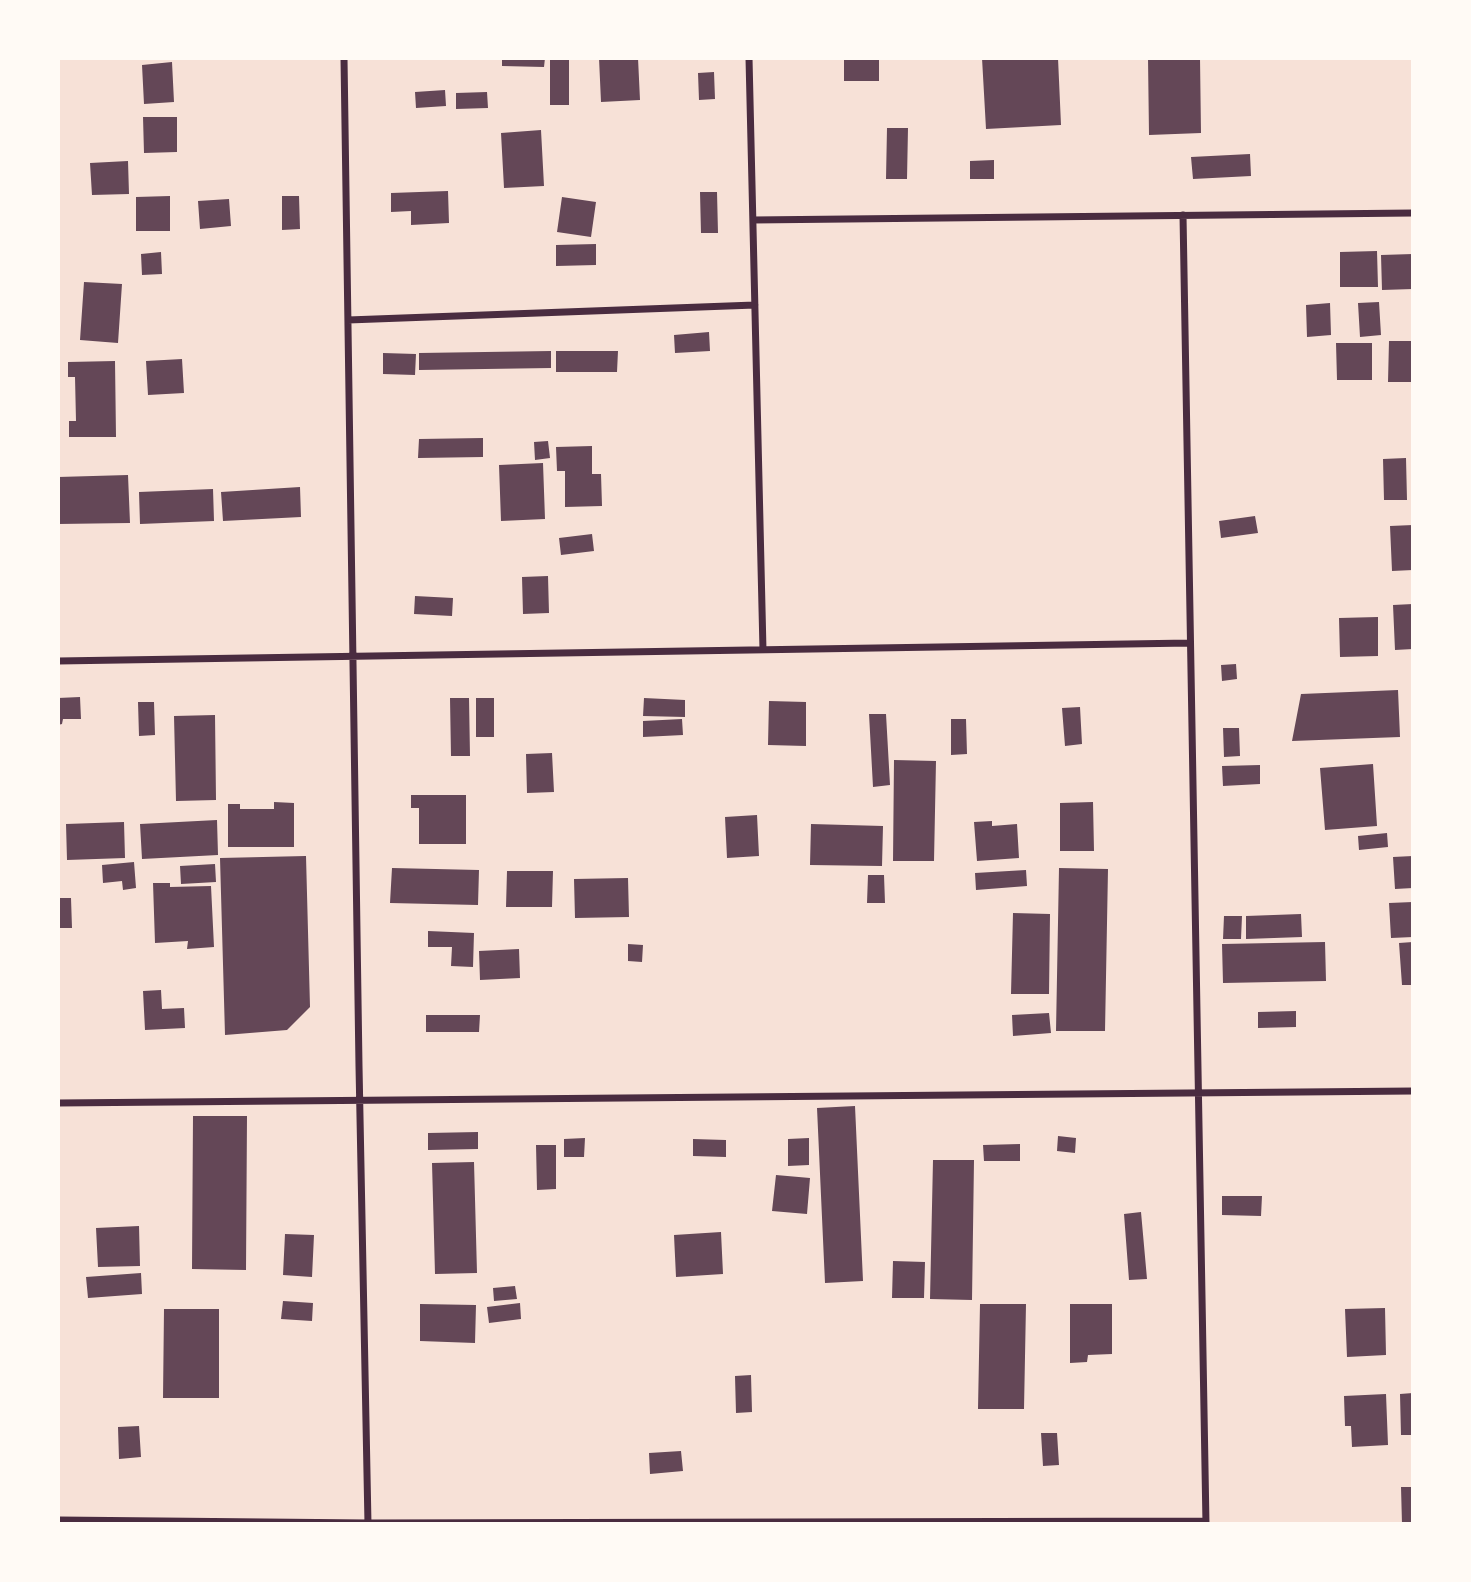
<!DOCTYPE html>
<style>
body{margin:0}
#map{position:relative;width:1471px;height:1582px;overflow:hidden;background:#f7e1d7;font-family:"Fira Sans Condensed",sans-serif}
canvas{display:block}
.frame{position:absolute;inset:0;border:60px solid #fffaf5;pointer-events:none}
</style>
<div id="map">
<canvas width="1471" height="1582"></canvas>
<div class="frame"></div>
</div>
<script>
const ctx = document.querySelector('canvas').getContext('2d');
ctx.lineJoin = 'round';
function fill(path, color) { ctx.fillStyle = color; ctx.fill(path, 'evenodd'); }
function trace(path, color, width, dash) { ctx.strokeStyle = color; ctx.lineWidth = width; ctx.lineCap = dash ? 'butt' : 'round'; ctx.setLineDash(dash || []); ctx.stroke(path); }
fill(new Path2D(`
 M502,58H545L544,67L502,66Z
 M550,58H569V105H550Z
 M599,58H638L640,100L601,102Z
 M844,58H879V81H844Z
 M982,58H1058L1061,125L986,129Z
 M1148,58H1200L1201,133L1149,135Z
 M172,62L174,102L144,104L142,65Z
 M714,72L715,99L699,100L698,73Z
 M445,90L446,106L416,108L415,92Z
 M487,92L488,108L456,109V93Z
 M143,117H177V152L144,153Z
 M887,128H908L907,179H886Z
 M541,130L544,186L504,188L501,133Z
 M1250,154L1251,176L1193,179L1191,157Z
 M994,160V179H970V161Z
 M128,161L129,194L92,195L90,163Z
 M448,191L449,223L411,225V211L391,212V193Z
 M700,192H717L718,233H701Z
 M170,196V231H136V197Z
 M282,196H299L300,229L282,230Z
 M562,197L596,202L591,237L557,232Z
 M229,199L231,226L200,229L198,201Z
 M596,244V265L556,266V245Z
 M1377,251L1378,287H1340V252Z
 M161,252L162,274L142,275L141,254Z
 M1413,254V289L1382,290L1381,255Z
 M84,282L122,284L118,343L80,340Z
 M1379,302L1381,335L1360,337L1358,303Z
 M1330,303L1331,335L1307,337L1306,305Z
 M709,332L710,351L675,353L674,335Z
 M1389,341H1413V382H1388Z
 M1336,343H1372V380H1337Z
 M551,351V368L419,370V353Z
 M556,351H618L617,372H556Z
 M383,353L416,354L415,375L383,374Z
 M182,359L184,393L148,395L146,361Z
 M115,361L116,437H69V421H76L75,377H68V362Z
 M483,438V457L418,458L419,439Z
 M548,441L550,458L535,460L534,442Z
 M592,446V474H601L602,506L565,507V471H557L556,447Z
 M1406,458L1407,500H1384L1383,459Z
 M543,463L545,519L501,521L499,465Z
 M128,475L130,523L58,524V477Z
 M300,487L301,517L223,521L221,492Z
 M213,489L214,521L140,524L139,492Z
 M1255,516L1258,533L1221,538L1219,521Z
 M1413,525V570L1392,571L1390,526Z
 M592,534L594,551L561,555L559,538Z
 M548,576L549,613L523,614L522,577Z
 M415,596L453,598L452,616L414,614Z
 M1413,604V649L1395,650L1393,605Z
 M1378,617V656L1340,657L1339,618Z
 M1236,664L1237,679L1222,681L1221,665Z
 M1398,690L1400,737L1292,741L1301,694Z
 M80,697L81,719H63L62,724L58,725V698Z
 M450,698H469L470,756H451Z
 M476,698H494V737H476Z
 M644,698L685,700V717L643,716Z
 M769,701L806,702V746L768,745Z
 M138,702H154L155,735L139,736Z
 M1080,707L1082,744L1065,746L1062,708Z
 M869,714H886L890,785L873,787Z
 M215,715L216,800L176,801L174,716Z
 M682,719L683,735L643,737V721Z
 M951,719H966L967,754L951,755Z
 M1223,728H1239L1240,756L1224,757Z
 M552,753L554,792L527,793L526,754Z
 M894,760L936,761L934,861H893Z
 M1373,764L1377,826L1325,830L1320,768Z
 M1260,765V784L1223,786L1222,766Z
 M411,795H466V844H419V808H411Z
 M274,802L294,803V847H228V804H240V809H274Z
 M1093,802L1094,851H1060V803Z
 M757,815L759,856L727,858L725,817Z
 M217,820L218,855L142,859L140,824Z
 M992,821V826L1017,824L1019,858L977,861L974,822Z
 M124,822L125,858L67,860L66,824Z
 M811,824L883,826L882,866L810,865Z
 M1387,833L1388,847L1359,850L1358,836Z
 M306,856L310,1007L287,1030L225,1035L220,858Z
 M1413,856V888L1395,889L1393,857Z
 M134,862L136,888L123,890L122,881L103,883L102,865Z
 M215,864L216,882L181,884L180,866Z
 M392,868L479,870L478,905L390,903Z
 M1059,868L1108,869L1105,1031H1056Z
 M1026,870L1027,886L976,890L975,873Z
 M507,871H553L552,907H506Z
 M868,875H884L885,903H867Z
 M628,878L629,917L575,918L574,879Z
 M153,883H170V887L211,886L214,947L187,949L188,941L155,943Z
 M58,898H71L72,928H58Z
 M1413,902V937L1391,938L1389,903Z
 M1013,913L1050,914L1049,994H1011Z
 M1301,914L1302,937L1246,939V916Z
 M1224,916H1242L1241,939H1223Z
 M428,931L474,933L473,967L451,966L452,947H428Z
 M1325,942L1326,981L1223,983L1222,944Z
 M1413,942V985H1402L1399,943Z
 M628,944L643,945L642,962L628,961Z
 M519,949L520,978L480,980L479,951Z
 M161,990L162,1009L184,1008L185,1028L145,1030L143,991Z
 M1296,1011V1027L1258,1028V1012Z
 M1049,1013L1051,1033L1013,1036L1012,1015Z
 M426,1015H480L479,1032H426Z
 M855,1106L863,1281L825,1283L817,1108Z
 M193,1116H247L246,1270L192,1269Z
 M478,1132V1149L428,1150V1133Z
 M1058,1136L1076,1138L1075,1153L1057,1151Z
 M585,1138L584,1157H564V1139Z
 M809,1138V1165L788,1166V1139Z
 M693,1139L726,1140V1157L693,1156Z
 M1020,1144V1161H984L983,1145Z
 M536,1145H556V1189L537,1190Z
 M933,1160H974L972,1300L930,1299Z
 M474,1162L477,1273L435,1274L432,1163Z
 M776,1175L810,1178L807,1214L772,1211Z
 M1222,1196H1262L1261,1216L1222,1215Z
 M1141,1212L1147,1279L1129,1280L1124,1214Z
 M139,1226L140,1266L98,1267L96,1228Z
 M721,1232L723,1274L676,1277L674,1235Z
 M285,1234L314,1235L312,1277L283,1275Z
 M893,1261L925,1262L924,1298H892Z
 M141,1273L142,1294L88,1298L86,1277Z
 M515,1286L517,1299L494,1301L493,1288Z
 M283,1301L313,1303L312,1321L281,1319Z
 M520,1303L521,1319L489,1323L487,1307Z
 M420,1304L476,1305L475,1343L420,1341Z
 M980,1304H1026L1024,1409H978Z
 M1070,1304H1112V1354L1088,1355L1087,1362L1070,1363Z
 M1385,1308L1386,1355L1347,1357L1345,1309Z
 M164,1309H219V1398H163Z
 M751,1375L752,1412L736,1413L735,1376Z
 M1413,1393V1435H1401L1400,1394Z
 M1386,1394L1388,1445L1352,1447L1351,1426H1345L1344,1396Z
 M139,1426L141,1457L119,1459L118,1427Z
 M1041,1433H1057L1059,1465L1043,1466Z
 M681,1451L683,1471L650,1474L649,1453Z
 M1401,1487H1413V1524H1402Z`), '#644757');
trace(new Path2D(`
 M344,58L359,1066L368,1524
 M749,58L763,650
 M1183,215L1206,1524
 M753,220L1413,213
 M348,320L755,305
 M58,661L1190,643
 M58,1103L1413,1091
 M58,1520L368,1523L1206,1521`), '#4a2c40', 7);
</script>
